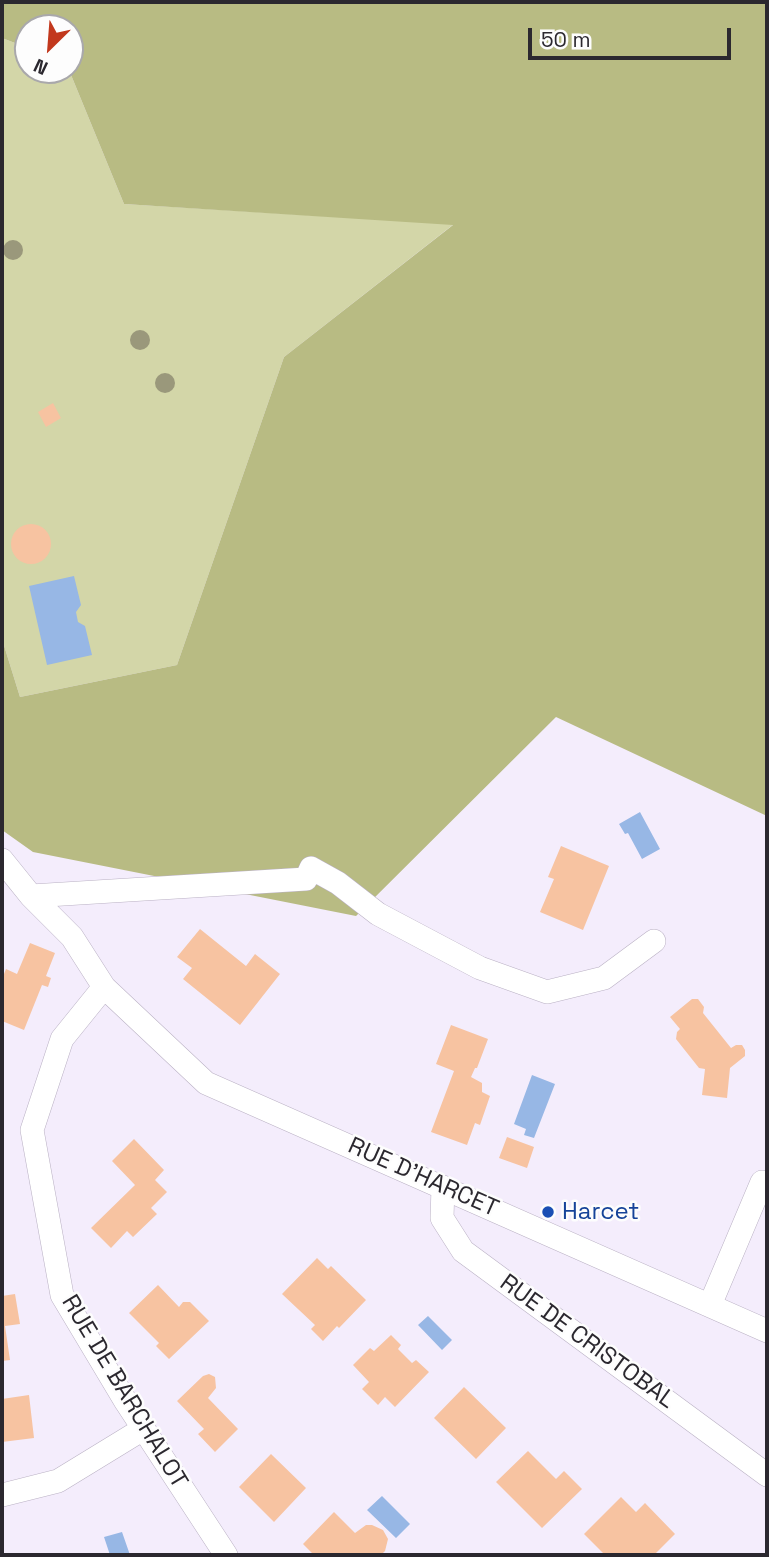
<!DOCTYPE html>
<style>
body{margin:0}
#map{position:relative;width:769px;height:1557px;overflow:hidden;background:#f4edfc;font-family:"Space Grotesk",sans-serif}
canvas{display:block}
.frame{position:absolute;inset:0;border:4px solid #2b282f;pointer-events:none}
.north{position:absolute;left:14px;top:14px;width:70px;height:70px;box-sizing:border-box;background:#fdfdfd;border:2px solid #a9a8ab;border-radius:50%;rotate:205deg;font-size:19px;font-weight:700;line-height:28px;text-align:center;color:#2b282f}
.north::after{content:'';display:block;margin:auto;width:24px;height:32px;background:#c2381d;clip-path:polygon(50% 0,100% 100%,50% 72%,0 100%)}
.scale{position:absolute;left:528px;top:28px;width:203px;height:32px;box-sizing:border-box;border:4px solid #2b282f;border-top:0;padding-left:9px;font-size:21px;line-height:24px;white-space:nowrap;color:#2b282f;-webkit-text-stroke:5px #fdfdfd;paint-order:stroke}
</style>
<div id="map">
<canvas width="769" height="1557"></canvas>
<div class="frame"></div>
<div class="north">N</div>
<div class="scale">50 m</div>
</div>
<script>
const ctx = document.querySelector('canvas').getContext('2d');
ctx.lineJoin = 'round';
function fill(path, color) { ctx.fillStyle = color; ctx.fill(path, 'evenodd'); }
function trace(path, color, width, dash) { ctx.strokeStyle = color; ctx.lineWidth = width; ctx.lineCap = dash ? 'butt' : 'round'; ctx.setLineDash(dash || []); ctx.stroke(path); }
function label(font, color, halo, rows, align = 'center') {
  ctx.font = font + ' "Space Grotesk",sans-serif'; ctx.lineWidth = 5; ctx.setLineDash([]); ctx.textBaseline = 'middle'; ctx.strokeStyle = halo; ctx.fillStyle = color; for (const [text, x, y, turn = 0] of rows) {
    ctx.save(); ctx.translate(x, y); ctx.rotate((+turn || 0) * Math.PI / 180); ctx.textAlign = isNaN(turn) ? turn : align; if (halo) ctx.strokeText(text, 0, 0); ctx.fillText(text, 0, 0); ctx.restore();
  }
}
fill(new Path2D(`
 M2,38L28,48V70H69L124,204L454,224L284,357L177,665L20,697L2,639Z`), '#d3d6a8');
fill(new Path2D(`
 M2,2H767V816L556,717L356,916L33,852L2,830V639L20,697L177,665L284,357L453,225L124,204L69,70L70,28H28V48L2,38Z`), '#b8bb83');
fill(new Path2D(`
 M74,576L81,605L76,612L78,622L85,626L92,655L47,665L29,586Z
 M640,812L660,849L642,859L628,833L625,834L619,824Z
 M532,1075L555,1084L534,1138L524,1135L526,1129L514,1124Z
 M428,1316L452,1340L442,1350L418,1325Z
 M382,1496L410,1524L396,1538L367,1510Z
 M122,1532L130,1555H110L104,1537Z`), '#97b7e5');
fill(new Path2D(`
 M53,403L61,418L46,427L38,412Z
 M11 544a20 20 0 1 1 40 0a20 20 0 1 1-40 0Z
 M561,846L609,866L583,930L540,912L554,879L548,877Z
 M200,929L246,966L255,954L280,974L240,1025L183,979L192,968L177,957Z
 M30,943L55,953L46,976L51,978L48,987L42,985L24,1030L2,1021V979L6,969L17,974Z
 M692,999H698L704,1007L703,1013L731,1048L736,1045H742L745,1050V1056L730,1068L727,1098L702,1095L705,1069L699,1068L676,1039L677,1032L680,1029L670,1017Z
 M451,1025L488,1039L477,1068H475L471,1077L482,1083V1092L490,1096L480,1125L475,1123L467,1145L431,1132L454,1071L436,1064Z
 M507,1137L534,1147L527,1168L499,1158Z
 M134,1139L164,1170L155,1180L167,1192L151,1208L157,1214L133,1237L127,1231L111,1248L91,1228L135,1185L112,1161Z
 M317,1258L328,1269L331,1266L366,1300L339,1328L337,1326L323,1341L311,1329L315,1325L282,1294Z
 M158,1285L179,1307L183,1302H190L209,1321L169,1359L156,1346L159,1343L129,1313Z
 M15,1294L20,1324L5,1326L10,1360L2,1361V1296Z
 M391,1335L401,1345L398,1349L412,1363L416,1360L429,1372L395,1407L385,1397L378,1405L362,1389L369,1382L353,1365L370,1348L374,1351Z
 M209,1374L215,1377L216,1388L208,1398L238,1429L215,1452L198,1434L204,1429L177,1401L203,1376Z
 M464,1387L506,1428L476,1459L434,1418Z
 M29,1395L34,1438L2,1442V1399Z
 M528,1451L556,1479L564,1471L582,1489L542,1528L496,1482Z
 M271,1454L306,1488L274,1522L239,1487Z
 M621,1497L636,1512L645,1503L675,1534L654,1555H605L584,1534Z
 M334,1512L355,1533L366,1525H372L383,1530L388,1539L385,1551L381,1555H314L303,1544Z`), '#f7c3a1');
const minor = new Path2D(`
 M2,860L31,896L72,937L104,987L206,1083L767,1331
 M31,896L306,879L311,868L338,883L378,914L480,968L547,992L604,978L654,941
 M104,987L62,1039L32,1130L62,1295L126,1402L226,1555
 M443,1187L442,1218L463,1251L767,1475
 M710,1305L762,1182L767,1183
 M2,1495L58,1481L143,1429`);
trace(minor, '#bab1c4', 24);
trace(minor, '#fff', 23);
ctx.fillStyle = '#9a987b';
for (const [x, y] of [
 [13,250],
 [140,340],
 [165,383]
]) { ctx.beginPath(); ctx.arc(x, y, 10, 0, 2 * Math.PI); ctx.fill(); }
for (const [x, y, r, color] of [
 [548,1212,7,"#1a4fb4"]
]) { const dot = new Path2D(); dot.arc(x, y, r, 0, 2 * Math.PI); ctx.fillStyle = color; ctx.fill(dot); trace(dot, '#fdfdfd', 2.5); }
label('24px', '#2b282f', '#fdfdfd', [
 ["RUE D'HARCET",423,1178,24],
 ["RUE DE CRISTOBAL",587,1342,36],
 ["RUE DE BARCHALOT",124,1392,59]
]);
label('24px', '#164399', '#fdfdfd', [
 ["Harcet",562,1212]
], 'left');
</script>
